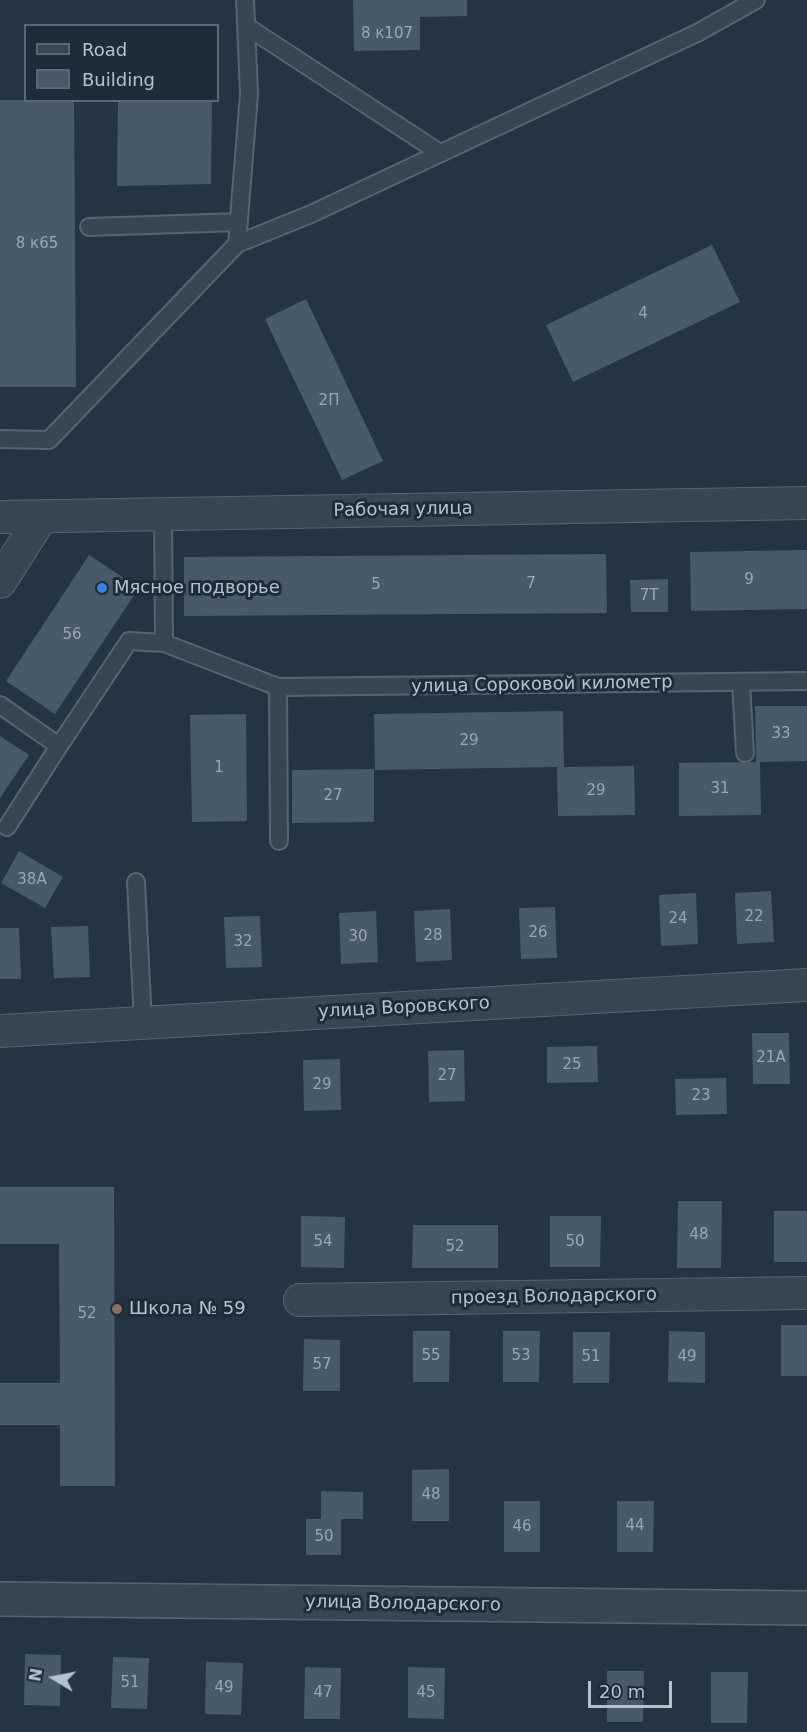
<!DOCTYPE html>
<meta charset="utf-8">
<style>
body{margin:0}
#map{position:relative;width:807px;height:1732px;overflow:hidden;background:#253443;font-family:"DejaVu Sans",sans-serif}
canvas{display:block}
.legend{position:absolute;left:24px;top:24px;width:195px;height:78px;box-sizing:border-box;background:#1e2b38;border:2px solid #5b6773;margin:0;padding:8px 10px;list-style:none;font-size:18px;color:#b6c1cc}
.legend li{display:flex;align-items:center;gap:12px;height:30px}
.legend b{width:30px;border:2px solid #5b6773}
.north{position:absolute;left:24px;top:1648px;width:60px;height:60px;-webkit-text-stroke:4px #1e2b38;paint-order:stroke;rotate:280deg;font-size:16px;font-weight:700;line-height:24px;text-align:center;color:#b6c1cc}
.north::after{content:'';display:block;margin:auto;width:21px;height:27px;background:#b6c1cc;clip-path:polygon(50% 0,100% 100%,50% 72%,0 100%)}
.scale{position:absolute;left:588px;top:1681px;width:84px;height:27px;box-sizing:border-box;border:3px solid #b6c1cc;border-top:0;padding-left:8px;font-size:18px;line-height:21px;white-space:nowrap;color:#b6c1cc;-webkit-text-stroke:4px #1e2b38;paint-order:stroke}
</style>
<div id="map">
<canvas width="807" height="1732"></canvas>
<ul class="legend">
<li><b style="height:8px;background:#394652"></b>Road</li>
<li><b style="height:16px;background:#485a69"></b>Building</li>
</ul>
<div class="north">N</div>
<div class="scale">20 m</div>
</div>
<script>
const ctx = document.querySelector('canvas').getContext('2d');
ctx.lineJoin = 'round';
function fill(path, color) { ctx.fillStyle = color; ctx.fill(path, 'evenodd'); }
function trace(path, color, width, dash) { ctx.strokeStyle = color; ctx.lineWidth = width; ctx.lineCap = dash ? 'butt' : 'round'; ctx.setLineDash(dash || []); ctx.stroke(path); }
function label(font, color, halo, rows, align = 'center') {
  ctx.font = font + ' "DejaVu Sans",sans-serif'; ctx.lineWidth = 6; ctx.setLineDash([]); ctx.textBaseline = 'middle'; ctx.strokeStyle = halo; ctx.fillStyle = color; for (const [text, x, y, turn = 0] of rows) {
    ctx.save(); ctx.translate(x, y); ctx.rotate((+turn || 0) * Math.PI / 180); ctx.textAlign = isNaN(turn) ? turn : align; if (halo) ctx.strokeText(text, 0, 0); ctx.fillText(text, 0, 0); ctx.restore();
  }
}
fill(new Path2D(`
 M353,0H467V16L420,17V50L354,51Z
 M0,100H74L76,387H0Z
 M118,100H212L211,184L117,186Z
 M712,245L740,302L573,382L546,325Z
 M306,299L383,461L342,480L265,319Z
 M807,550V609L691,611L690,552Z
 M606,554L607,613L184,616V557Z
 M89,555L139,588L55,714L6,681Z
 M668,579V612H631L630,580Z
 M755,706H807V761L760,762L761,815L679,816V763L756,762Z
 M563,711L564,767L634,766L635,815L558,816L557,767L375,770L374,714Z
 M246,714L247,821L192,822L190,715Z
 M0,736L29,755L0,798Z
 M374,769V822L292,823V770Z
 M19,851L63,877L45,908L1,883Z
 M771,891L774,942L737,944L735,893Z
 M696,893L698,944L661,946L659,895Z
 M555,907L557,958L521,959L519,908Z
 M450,909L452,960L416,962L414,911Z
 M376,911L378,962L341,964L339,913Z
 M260,916L262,967L226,968L224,917Z
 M88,926L90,977L54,978L51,927Z
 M0,928H19L21,979H0Z
 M752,1033H789L790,1084H753Z
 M597,1046L598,1082L547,1083V1047Z
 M464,1050L465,1101L429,1102L428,1051Z
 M340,1059L341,1110L304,1111L303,1060Z
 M726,1078L727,1114L676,1115L675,1079Z
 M0,1187H114L115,1486H60V1425H0V1383H60L59,1244H0Z
 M678,1201H722L721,1268H677Z
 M774,1211H807V1262H774Z
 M301,1216L345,1217L344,1268L301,1267Z
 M550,1216H601L600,1267H550Z
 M413,1225H498V1268H412Z
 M781,1325H807V1376H781Z
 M413,1331H450L449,1382H413Z
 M503,1331H540L539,1382H503Z
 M669,1331L705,1332V1383L668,1382Z
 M573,1332H610L609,1383H573Z
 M304,1339L340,1340V1391H303Z
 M449,1469V1521H412V1470Z
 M321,1491L363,1492V1519H341V1555H306V1519H321Z
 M504,1501H540V1552H504Z
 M617,1501H654L653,1552H617Z
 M25,1654L61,1655L60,1706L24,1705Z
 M113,1657L149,1658L147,1709L111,1708Z
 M206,1662L243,1663L241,1715L205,1714Z
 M305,1667L341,1668L340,1719H304Z
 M408,1667L445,1668L444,1719L408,1718Z
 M607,1671H644L643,1722H607Z
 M711,1672H748L747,1723H711Z`), '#485a69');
const service = new Path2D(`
 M246,26L440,153
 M89,227L239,222
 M237,244L311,214L697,33L756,0
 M0,439L49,440L237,244L249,94L245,0
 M163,514L164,643
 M741,683L745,753
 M278,687L279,841
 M0,705L59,746L129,641L164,643L278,687L807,681
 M7,827L59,746
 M136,882L143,1023`);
const minor = new Path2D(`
 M0,517L807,503
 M0,582L42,516
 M0,1031L807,985
 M300,1300L807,1293`);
const tertiary = new Path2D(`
 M0,1599L807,1608`);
trace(service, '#576470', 20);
trace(minor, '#576470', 34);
trace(tertiary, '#576470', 36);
trace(service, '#394652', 16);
trace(minor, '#394652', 32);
trace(tertiary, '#394652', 33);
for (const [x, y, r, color] of [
 [102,588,6,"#3f7fe0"],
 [117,1309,6,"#8d6e63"]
]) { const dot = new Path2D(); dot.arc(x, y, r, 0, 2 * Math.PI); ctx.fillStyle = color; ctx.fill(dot); trace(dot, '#1e2b38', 2); }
label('15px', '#9aa7b3', null, [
 ["8 к107",387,34],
 ["8 к65",37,244],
 ["4",643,314],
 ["2П",329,401],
 ["9",749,580],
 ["7",531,584],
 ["5",376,585],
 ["7Т",649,596],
 ["56",72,635],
 ["33",781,734],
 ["29",469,741],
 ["1",219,768],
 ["31",720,789],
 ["29",596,791],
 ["27",333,796],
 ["38А",32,880],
 ["22",754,917],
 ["24",678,919],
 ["26",538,933],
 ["28",433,936],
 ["30",358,937],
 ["32",243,942],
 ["21А",771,1058],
 ["25",572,1065],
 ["27",447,1076],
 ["29",322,1085],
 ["23",701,1096],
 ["48",699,1235],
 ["54",323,1242],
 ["50",575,1242],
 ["52",455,1247],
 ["52",87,1314],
 ["55",431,1356],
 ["53",521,1356],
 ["51",591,1357],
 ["49",687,1357],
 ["57",322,1365],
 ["48",431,1495],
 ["44",635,1526],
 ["46",522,1527],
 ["50",324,1537],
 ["51",130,1683],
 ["49",224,1688],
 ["47",323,1693],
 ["45",426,1693]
]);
label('18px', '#b6c1cc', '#1e2b38', [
 ["Рабочая улица",403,510,-1],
 ["улица Сороковой километр",542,685,-1],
 ["улица Воровского",404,1008,-3],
 ["проезд Володарского",554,1297,-1],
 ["улица Володарского",403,1604,1]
]);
label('18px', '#b6c1cc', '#1e2b38', [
 ["Мясное подворье",114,588],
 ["Школа № 59",129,1309]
], 'left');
</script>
